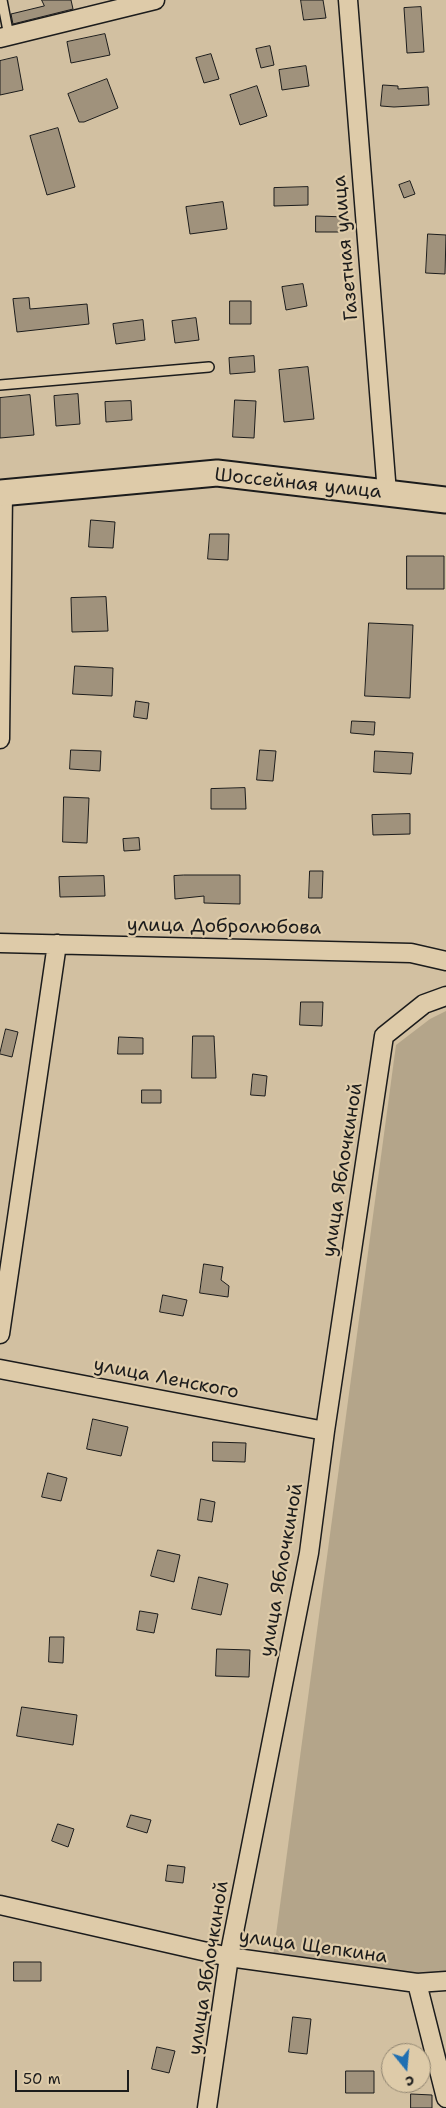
<!DOCTYPE html>
<meta charset="utf-8">
<style>
body{margin:0}
#map{position:relative;width:446px;height:2108px;overflow:hidden;background:#d2c0a1;font-family:"Shantell Sans",sans-serif}
canvas{display:block}
.north{position:absolute;left:381px;top:2043px;width:50px;height:50px;box-sizing:border-box;background:#decba9;border:1px solid #908571;border-radius:50%;rotate:163deg;font-size:14px;font-weight:700;line-height:20px;text-align:center;color:#1c1c1c}
.north::after{content:'';display:block;margin:auto;width:18px;height:22px;background:#1f6fb2;clip-path:polygon(50% 0,100% 100%,50% 72%,0 100%)}
.scale{position:absolute;left:15px;top:2070px;width:114px;height:22px;box-sizing:border-box;border:2px solid #1c1c1c;border-top:0;padding-left:6px;font-size:15px;line-height:18px;white-space:nowrap;color:#1c1c1c;-webkit-text-stroke:4px #decba9;paint-order:stroke}
</style>
<div id="map">
<canvas width="446" height="2108"></canvas>
<div class="north">С</div>
<div class="scale">50 m</div>
</div>
<script>
const ctx = document.querySelector('canvas').getContext('2d');
ctx.lineJoin = 'round';
function fill(path, color) { ctx.fillStyle = color; ctx.fill(path, 'evenodd'); }
function trace(path, color, width, dash) { ctx.strokeStyle = color; ctx.lineWidth = width; ctx.lineCap = dash ? 'butt' : 'round'; ctx.setLineDash(dash || []); ctx.stroke(path); }
function label(font, color, halo, rows, align = 'center') {
  ctx.font = font + ' "Shantell Sans",sans-serif'; ctx.lineWidth = 4.5; ctx.setLineDash([]); ctx.textBaseline = 'middle'; ctx.strokeStyle = halo; ctx.fillStyle = color; for (const [text, x, y, turn = 0] of rows) {
    ctx.save(); ctx.translate(x, y); ctx.rotate((+turn || 0) * Math.PI / 180); ctx.textAlign = isNaN(turn) ? turn : align; if (halo) ctx.strokeText(text, 0, 0); ctx.fillText(text, 0, 0); ctx.restore();
  }
}
fill(new Path2D(`
 M446,1011V1974L436,1975L273,1957L396,1045L430,1019Z`), '#b4a58a');
const building = new Path2D(`
 M42,0H71L73,9L13,24L11,14L44,6Z
 M301,0H323L326,18L304,20Z
 M421,7L424,52L407,53L404,8Z
 M105,34L110,55L71,63L67,42Z
 M270,46L274,65L261,68L256,49Z
 M211,54L219,79L204,83L196,58Z
 M17,57L23,90L0,95V61Z
 M306,66L309,86L282,90L279,70Z
 M107,79L118,108L84,122H79L68,94Z
 M383,85L398,86V89L428,87L429,105L394,107L381,106Z
 M257,86L267,116L240,125L230,95Z
 M58,128L75,187L47,195L30,136Z
 M410,181L415,194L404,198L399,185Z
 M308,187V205L274,206V188Z
 M223,202L227,229L190,234L186,207Z
 M316,216L347,217V232H316Z
 M428,234L446,235L445,274L426,273Z
 M303,284L307,306L286,310L282,287Z
 M29,298L30,309L87,304L89,324L17,332L13,299Z
 M230,301H251V324H230Z
 M196,318L199,340L175,343L172,321Z
 M143,320L145,340L116,344L113,324Z
 M254,356L255,372L230,374L229,358Z
 M308,367L314,419L284,422L279,370Z
 M78,394L80,424L56,426L54,396Z
 M30,395L34,435L0,438V398Z
 M235,400L256,401L254,438L233,437Z
 M131,401L132,420L106,422L105,402Z
 M91,520L115,522L113,548L89,547Z
 M210,534H229L228,560L208,559Z
 M407,556H444V589H407Z
 M106,597L108,631L72,632L71,598Z
 M369,623L413,625L410,698L365,696Z
 M75,666L113,668L112,696L73,694Z
 M136,701L149,703L147,719L134,717Z
 M352,721L375,722L374,735L351,733Z
 M71,750L101,751L100,771L70,769Z
 M260,750L276,751L273,781L257,780Z
 M375,751L413,753L411,774L374,772Z
 M245,788L246,809H211V789Z
 M64,797L89,798L87,843L63,842Z
 M410,814V834L373,835L372,815Z
 M139,838L140,850L124,851L123,839Z
 M310,871H323L322,898H309Z
 M184,875H240V904L204,903V896L175,899L174,876Z
 M104,876L105,896L60,897L59,877Z
 M301,1002H323L322,1026L300,1025Z
 M6,1029L18,1032L12,1057L0,1054Z
 M193,1036H214L216,1078H192Z
 M119,1037L143,1038V1054H118Z
 M253,1074L267,1076L265,1096L251,1095Z
 M142,1090H161V1103H142Z
 M204,1264L223,1267L221,1280L229,1286L228,1297L200,1293Z
 M163,1295L187,1300L183,1316L160,1312Z
 M93,1419L128,1427L121,1456L87,1449Z
 M213,1442L246,1443L245,1462L213,1461Z
 M48,1473L67,1478L61,1501L42,1497Z
 M201,1499L215,1502L212,1522L198,1520Z
 M158,1550L180,1555L174,1582L151,1576Z
 M199,1577L228,1584L221,1615L192,1609Z
 M140,1611L158,1614L154,1633L137,1630Z
 M50,1637H64L63,1663L49,1662Z
 M217,1649L250,1650L249,1677L216,1676Z
 M22,1707L77,1715L73,1745L17,1736Z
 M131,1815L151,1820L147,1833L127,1827Z
 M58,1824L74,1829L68,1847L52,1841Z
 M168,1865L185,1867L183,1883L166,1881Z
 M14,1962H41V1981H14Z
 M293,2017L311,2019L307,2054L289,2052Z
 M157,2047L175,2051L169,2073L152,2069Z
 M346,2071H374V2093H346Z
 M411,2094L432,2095V2108H411Z`);
fill(building, '#a0927c');
trace(building, '#1c1c1c', 1);
const service = new Path2D(`
 M2,0L9,36
 M0,385L209,367`);
const minor = new Path2D(`
 M348,0L387,493
 M0,38L155,0
 M0,739L3,493
 M0,943L411,953L446,961
 M0,1334L57,944
 M0,1369L325,1431
 M0,1905L229,1957L417,1983L446,1981
 M417,1983L446,2098
 M207,2108L229,1957L309,1553L325,1431L384,1036L424,1004L446,996`);
const secondary = new Path2D(`
 M0,493L217,473L446,500`);
trace(service, '#1c1c1c', 12);
trace(minor, '#1c1c1c', 21);
trace(secondary, '#1c1c1c', 29);
trace(service, '#decba9', 9);
trace(minor, '#decba9', 18);
trace(secondary, '#decba9', 25);
label('19px', '#1c1c1c', '#decba9', [
 ["Газетная улица",346,248,-95],
 ["Шоссейная улица",298,484,6],
 ["улица Добролюбова",224,927,1],
 ["улица Яблочкиной",343,1170,-81],
 ["улица Ленского",166,1379,11],
 ["улица Яблочкиной",282,1570,-80],
 ["улица Щепкина",313,1947,8],
 ["улица Яблочкиной",209,1968,-81]
]);
</script>
